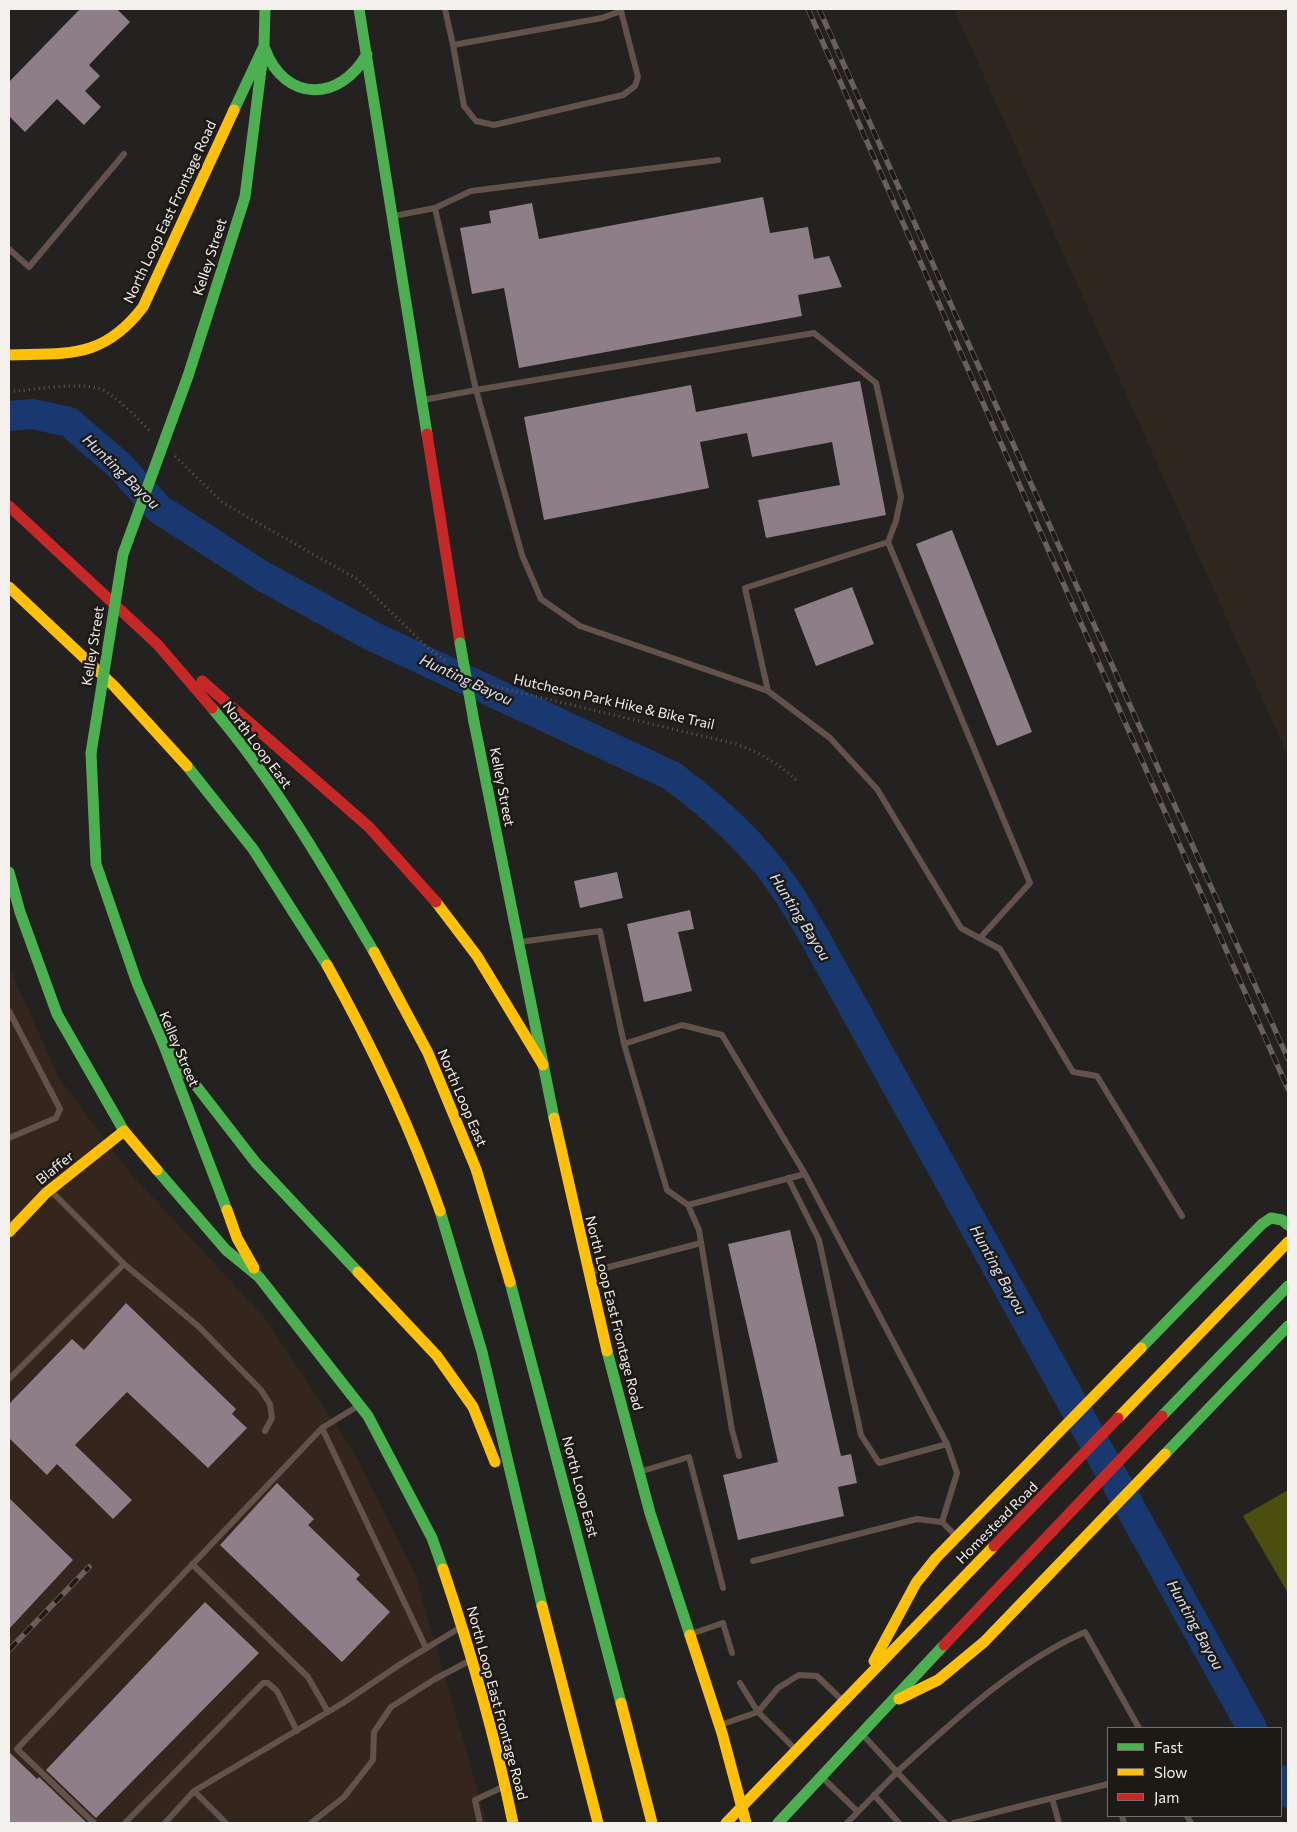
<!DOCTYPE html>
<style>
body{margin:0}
#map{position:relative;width:1297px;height:1832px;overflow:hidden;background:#242220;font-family:Commissioner,sans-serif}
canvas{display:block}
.frame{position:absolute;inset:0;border:10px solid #f3f0ed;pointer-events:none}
.legend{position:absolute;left:1107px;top:1727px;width:175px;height:90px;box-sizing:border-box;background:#1d1915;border:1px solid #736f6b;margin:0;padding:6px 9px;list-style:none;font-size:15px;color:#f3f0ed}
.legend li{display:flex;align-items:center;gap:10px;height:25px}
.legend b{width:25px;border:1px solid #736f6b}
</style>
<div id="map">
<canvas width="1297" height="1832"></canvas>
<div class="frame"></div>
<ul class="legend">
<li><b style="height:6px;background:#4caf50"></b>Fast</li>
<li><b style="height:6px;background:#ffc107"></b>Slow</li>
<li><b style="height:6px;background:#c62828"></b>Jam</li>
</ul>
</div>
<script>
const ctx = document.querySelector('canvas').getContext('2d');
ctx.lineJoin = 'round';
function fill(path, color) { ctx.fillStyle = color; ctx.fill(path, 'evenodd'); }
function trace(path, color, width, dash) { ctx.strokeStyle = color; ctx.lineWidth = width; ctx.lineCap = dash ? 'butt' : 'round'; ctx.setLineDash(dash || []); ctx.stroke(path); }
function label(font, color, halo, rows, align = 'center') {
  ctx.font = font + ' Commissioner,sans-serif'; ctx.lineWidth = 5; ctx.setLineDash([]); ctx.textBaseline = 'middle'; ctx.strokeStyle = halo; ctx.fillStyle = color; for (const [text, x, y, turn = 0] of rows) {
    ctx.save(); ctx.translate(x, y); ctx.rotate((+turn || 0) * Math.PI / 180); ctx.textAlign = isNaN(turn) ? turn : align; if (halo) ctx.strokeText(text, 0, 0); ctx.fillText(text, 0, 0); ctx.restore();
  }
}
fill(new Path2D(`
 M954,9H1288V756Z`), '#2e271e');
fill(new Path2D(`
 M9,967L59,1078L129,1172L264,1317L353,1451L415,1574L487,1823H9Z`), '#34261d');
fill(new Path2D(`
 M1288,1490V1593L1243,1516Z`), '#4a4f10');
trace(new Path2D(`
 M9,416L33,414L69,422L120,466L159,509L264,577L372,636L672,776C716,809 755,844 786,890C796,904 805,921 814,936L1252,1728
 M1281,1780L1288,1793`), '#193870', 30);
fill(new Path2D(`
 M80,9H117L130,22L89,65L100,76L85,91L101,107L84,125L57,99L25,132L9,116V82Z
 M763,197L770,233L808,227L814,259L829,256L842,287L798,295L802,316L519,368L504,288L472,294L460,228L491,223L489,211L532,203L539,239Z
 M860,381L886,515L766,538L758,500L840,485L832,442L752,457L747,433L700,442L709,488L544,520L524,417L691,385L696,412Z
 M952,530L1032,732L997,746L916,544Z
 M852,587L874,644L816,666L794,609Z
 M617,872L623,898L580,908L574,881Z
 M690,910L694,929L678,932L692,991L644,1002L627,924Z
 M790,1230L841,1456L851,1454L857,1483L838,1487L844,1516L738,1540L723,1475L778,1462L728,1244Z
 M126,1303L236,1409L232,1414L247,1428L208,1468L127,1392L75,1445L132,1500L113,1519L57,1464L47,1475L9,1438V1404L72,1339L84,1350Z
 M277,1483L314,1519L308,1525L360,1575L356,1579L390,1612L342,1662L220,1545Z
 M9,1498L73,1560L9,1629Z
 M205,1602L259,1653L96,1818L46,1770Z
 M9,1752L37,1779L39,1777L87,1823H9Z`), '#8e7e87');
trace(new Path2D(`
 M9,392C30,390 87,380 105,391C122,402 137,418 151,432
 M175,456L223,503L357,579L428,648L447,662
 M483,682L492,686L736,744C760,753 778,763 796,780`), '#615955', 3, [1, 4]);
trace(new Path2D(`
 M445,9L453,45L602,18L621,11L622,9
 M453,45L464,106L476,121L494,125L623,95L635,86L638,77L621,11
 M435,208L471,191L718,160
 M394,216L435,208L476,390L423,400
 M9,249L29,267L124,154
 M768,691L745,588L888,542
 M980,938L1030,883L888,542L896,521L901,497L876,383L814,333L476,390L522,555L541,599L580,626L768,691L830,738L877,789L961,928L1000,949L1073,1072L1097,1076L1182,1216
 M520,942L600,931L624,1044
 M9,1011L60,1109L56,1118L9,1138
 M788,1178L819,1240L861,1435L879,1463L947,1444
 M688,1205L805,1174
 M124,1264L198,1326L261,1390L270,1404L272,1418L265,1431
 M590,1272L701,1243
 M9,1379L124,1264L51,1191
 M322,1428L426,1648
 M739,1456L732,1430L699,1230L688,1205L667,1190L624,1044L682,1025L722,1035L805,1174L947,1444L957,1473L942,1522L956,1536
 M639,1472L689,1457L723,1588
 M753,1561L917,1519L942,1522
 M192,1564L308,1677L328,1712
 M691,1634L723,1623L732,1653
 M740,1683L758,1712L795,1749
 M720,1725L758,1712L778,1688L799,1675L817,1676L842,1700
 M863,1735L897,1772C955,1720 1013,1664 1085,1632L1139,1728
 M823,1778L858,1812
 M194,1791L226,1823
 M874,1795L899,1823
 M1052,1798L1059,1823
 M1122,1816L1124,1823
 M1187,1816L1191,1823
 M94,1823L17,1749L322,1428L358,1406
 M125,1823L263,1683H268L277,1691L297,1731
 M165,1823L194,1791L343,1703L402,1663L461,1627
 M311,1823L344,1797L373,1760L374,1732L391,1707L435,1679L471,1660
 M480,1823L475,1800L505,1786
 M847,1823L897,1772L945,1823
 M954,1823L1108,1784`), '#62524b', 6);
trace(new Path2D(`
 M359,9L427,434
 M265,49C285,103 340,102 367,54
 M234,110L264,46
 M188,376L245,197L264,46L265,9
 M212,708C275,782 325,868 374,952
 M474,722L554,1118
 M91,753L96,864L137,983L163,1043L227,1210
 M187,766L253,849L327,965
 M9,872L20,912L57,1014L124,1131
 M163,1043L256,1163L358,1272
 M157,1170L226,1250L259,1277L368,1416L432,1538L443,1569
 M440,1211L482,1352L542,1606
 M510,1282L621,1703
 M1141,1348L1262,1224L1271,1218L1282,1220L1288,1225
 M607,1351L650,1513L690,1635
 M1162,1416L1288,1286
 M1165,1454L1288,1326
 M778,1823L944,1645`), '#4caf50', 11);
trace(new Path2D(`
 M9,355C69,353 103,359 143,307L234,110
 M9,587L114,686L187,766
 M436,902L477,956L543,1065
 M374,952L428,1053L476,1169L510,1282
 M327,965C371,1044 410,1125 440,1211
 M554,1118L607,1351
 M227,1210L237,1238L254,1268
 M9,1232L46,1193L124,1131L157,1170
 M358,1272L437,1356L473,1407L495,1462
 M1118,1418L1288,1242
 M443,1569C471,1652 495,1736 513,1823
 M542,1606L598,1823
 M690,1635L722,1733L746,1823
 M874,1661L916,1583L936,1558L1141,1348
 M899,1699L938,1680L984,1642L1165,1454
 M621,1703L652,1823
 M726,1823L994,1546`), '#ffc107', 11);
trace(new Path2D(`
 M427,434L460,643
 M9,506L158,645L212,708
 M202,681L369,827L436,902
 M994,1546L1118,1418
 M944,1645L1162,1416`), '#c62828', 11);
const rail = new Path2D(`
 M808,9L1288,1089
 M819,9L1288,1059
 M9,1650L89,1567`);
trace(rail, '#695f5c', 5.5);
trace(rail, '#1d1915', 4, [11]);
trace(new Path2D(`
 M460,643L474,722
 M91,753L123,554L188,376`), '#4caf50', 11);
label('14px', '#f3f0ed', '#1d1915', [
 ["North Loop East Frontage Road",170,212,-65],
 ["Kelley Street",210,257,-72],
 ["Kelley Street",93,646,-81],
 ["Hutcheson Park Hike & Bike Trail",614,702,13],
 ["North Loop East",257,745,53],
 ["Kelley Street",502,787,79],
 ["Kelley Street",179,1049,67],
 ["North Loop East",462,1098,67],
 ["Blaffer",55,1168,-39],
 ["North Loop East Frontage Road",614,1313,76],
 ["North Loop East",580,1487,75],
 ["Homestead Road",997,1523,-45],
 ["North Loop East Frontage Road",497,1703,75]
]);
label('italic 15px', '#d7e2f5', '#1d1915', [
 ["Hunting Bayou",121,472,44],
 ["Hunting Bayou",466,680,25],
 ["Hunting Bayou",800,917,58],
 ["Hunting Bayou",998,1270,61],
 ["Hunting Bayou",1195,1625,61]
]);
</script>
